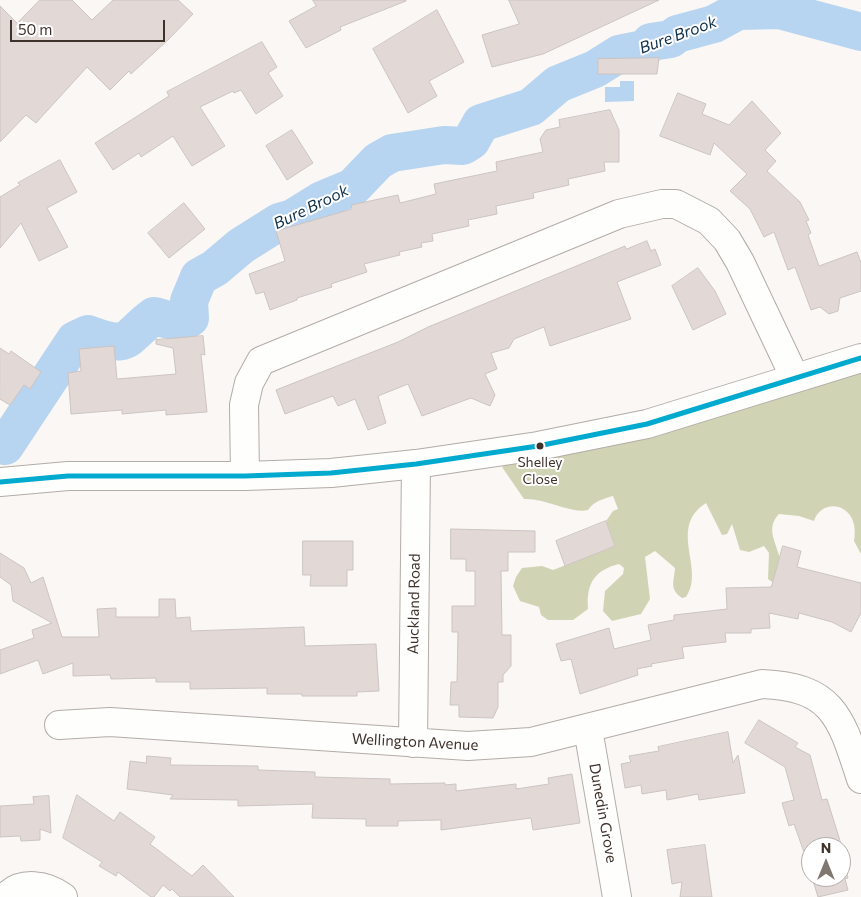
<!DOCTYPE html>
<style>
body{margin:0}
#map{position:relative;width:861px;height:897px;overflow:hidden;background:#faf7f4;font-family:Commissioner,sans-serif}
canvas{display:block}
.north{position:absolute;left:801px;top:837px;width:50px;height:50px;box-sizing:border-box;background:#fff;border:1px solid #b2adaa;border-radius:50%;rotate:0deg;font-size:14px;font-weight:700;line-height:20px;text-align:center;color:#3f322a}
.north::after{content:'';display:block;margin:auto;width:18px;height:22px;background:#807771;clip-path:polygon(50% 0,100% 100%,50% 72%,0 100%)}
.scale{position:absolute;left:10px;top:20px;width:155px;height:22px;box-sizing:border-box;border:2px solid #3f322a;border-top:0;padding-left:6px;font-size:15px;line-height:18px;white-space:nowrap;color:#3f322a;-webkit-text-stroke:4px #fff;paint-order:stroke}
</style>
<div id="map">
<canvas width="861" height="897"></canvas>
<div class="north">N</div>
<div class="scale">50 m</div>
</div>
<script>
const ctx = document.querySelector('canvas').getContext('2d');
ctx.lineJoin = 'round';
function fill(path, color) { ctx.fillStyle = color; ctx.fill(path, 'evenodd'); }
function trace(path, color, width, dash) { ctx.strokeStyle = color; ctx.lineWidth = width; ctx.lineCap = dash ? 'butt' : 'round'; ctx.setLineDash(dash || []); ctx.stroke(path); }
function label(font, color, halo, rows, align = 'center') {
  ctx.font = font + ' Commissioner,sans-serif'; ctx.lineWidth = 4; ctx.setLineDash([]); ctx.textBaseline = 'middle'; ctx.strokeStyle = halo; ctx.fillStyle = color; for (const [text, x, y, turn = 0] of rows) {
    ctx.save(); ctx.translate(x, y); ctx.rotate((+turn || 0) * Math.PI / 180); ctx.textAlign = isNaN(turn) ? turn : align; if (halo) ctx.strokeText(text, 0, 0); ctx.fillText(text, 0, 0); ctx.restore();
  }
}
fill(new Path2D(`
 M861,367V554L854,541C861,503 822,496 814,521L799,516L779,514C766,527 775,541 779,555C781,563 776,576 775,584L768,579L769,553L764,546L749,552L740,550L732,524L727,534L722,535L706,503C667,528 706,569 686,597L682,598C669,589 674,582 675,568L655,551L645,557L650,599L641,614L612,621L603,611L605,591L623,574L624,568L619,564C595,570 586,583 588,609L573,620H548L541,615L539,607L520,601L513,586L516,577L522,568L542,566L553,570L615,546L606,521L613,511L618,509L613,496C603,499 594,501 588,510C570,514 546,498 524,499L502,467L511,462Z`), '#d1d4b4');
fill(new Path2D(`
 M620,81H634V101L605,102V87H620Z`), '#b7d4f0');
trace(new Path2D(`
 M5,446L75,340L88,334C132,350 123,339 154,316C166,318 179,327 190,318L189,301L199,277L215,268L241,246L279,222L293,218L322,200L353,187L378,161L392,153L444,145L463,146L471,141L481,123L531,107L558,84L595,69L619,54L644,49L651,42L671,39L677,34L714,24L738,11L779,10L861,32`), '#b7d4f0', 38);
const building = new Path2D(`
 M40,0H72L92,20L113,0H178L193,14L169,39L131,74L129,71L110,90L87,67L36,123L26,115L0,142V6L17,23Z
 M313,0H406V1L340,27L341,30L306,48L289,21L316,6Z
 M509,0H659L543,54L492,67L482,35L519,24Z
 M437,10L464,62L429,81L437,96L408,113L373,49Z
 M262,42L277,67L268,73L283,96L256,114L241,90L234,93L233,91L200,107L225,146L192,166L173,136L141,157L139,153L113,170L95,143L169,96L167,92Z
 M659,58L657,74H598V59Z
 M678,93L706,104L702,114L729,125L752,101L781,133L765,150L776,161L767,171L800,202L809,220L806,221L811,233L808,235L819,266L857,252L861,263V291L840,298L838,311L829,314L820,307L811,310L795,267L788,270L774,232L764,237L750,209L730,191L747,174L714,143L710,155L660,136Z
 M610,110L619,130V162H604L605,171L568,179L569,185L533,193L534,198L496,206L497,214L468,220L469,226L432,234L433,241L421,243L422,247L399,252L400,255L364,264L367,272L331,284L332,287L297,298V300L270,310L264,292L256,294L249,274L285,261L276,231L352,209L351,205L398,195L400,203L436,194L434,184L497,171L496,162L543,152L540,139L546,130L560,127L559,120Z
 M292,130L313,163L287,180L266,146Z
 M60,160L77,192L47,208L68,247L39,261L21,223L0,248V197L20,185L18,183Z
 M184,203L205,229L169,258L148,233Z
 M647,241L651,251L655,249L661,265L617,282L631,319L550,346L544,327L514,339L509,348L491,353L497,369L485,374L495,395L490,406L471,398L422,416L408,384L378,396L386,423L368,430L355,399L338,406L333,396L285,414L276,390L398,342L428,327L625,246L626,249Z
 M698,268L715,291L726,314L693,330L672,286Z
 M203,336L205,355L201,354L207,412L166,415V410L122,414V410L71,414L68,373L81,371L79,349L114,346L117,379L176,374L173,348L156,344V340Z
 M0,348L9,354L11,351L41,372L30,389L24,385L10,405L0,399Z
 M606,521L615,546L565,566L556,541Z
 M451,529L535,531V552H508V571H501L502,635H511V666L503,675V682H498V707L493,718L459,717V705H450L451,682H457L458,632H452V606H475V571H466V559H451Z
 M303,541H353V570H347V586H310L311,575H303Z
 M783,546L801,551L797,567L861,583V613L851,632L832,622L799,613L798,619L769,613L770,628L751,629V633H725L726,642L682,647L684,658L651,664L652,666L637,669L638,675L580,694L571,659L561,661L556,644L609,628L614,649L651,640L648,625L674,620V615L727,609L726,588L771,587Z
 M0,553L24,568L31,583L43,577L62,637H99L97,609L116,608V617H159V599H175L176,618L190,617L191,631L304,627L305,646L376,644L379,691L357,692V696H302V694H267V688L190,689V682H156V678L111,679L110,675L73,676V663L43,674L38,660L0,674V650L34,638L32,630L52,623L13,601L11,585L0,577Z
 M759,720L798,743L795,747L810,755L822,800L827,799L842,847H811V872L794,824L789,826L782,803L794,800L785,767L745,743Z
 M728,732L733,763L738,755L745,793L699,800L698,794L667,800L666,790L642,794L641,785L625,788L621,764L631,762L629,756L659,751L658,747Z
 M147,756L171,758L170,765L258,766V770L315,772V777L390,779V784L445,783V785L456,784V791L516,784V789L549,784L548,778L572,774L580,823L533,830L531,818L441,830V820L398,821V826H366V819L312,818L313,804L238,806V800L170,799L173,795L127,789L130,761L146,763Z
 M77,795L114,821L120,812L155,837L150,844L192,876L203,865L234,897H180L172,889L170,891L163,885L154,897H151L118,872L116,876L99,866L102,862L63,838Z
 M49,796L51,833L40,829V840L21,841L20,836L0,837V806L34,804L33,797Z
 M705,845L712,897H680L682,882L672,884L667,850Z
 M841,852L848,878L845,879L848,890L818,897L812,877H841Z`);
fill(building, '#e2d9d7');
trace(building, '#ccc4c2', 1);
const minor = new Path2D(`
 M245,476L244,405L249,383L261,361L619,214L662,204H676L709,221L727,240L740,262L795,378
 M59,725L110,722L468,746L531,742L762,684C834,687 841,718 861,779
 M588,729L617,897
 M413,743L416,464
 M6,897C21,880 47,885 63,897`);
const major = new Path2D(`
 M0,482L68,476H245L331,473L416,464L538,446L647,424L861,358`);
trace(minor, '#b3aca7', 30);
trace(major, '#b3aca7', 30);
trace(minor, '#fefefd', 28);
trace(major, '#fefefd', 28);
trace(new Path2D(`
 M0,482L68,476H245L331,473L416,464L538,446L647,424L861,358`), '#00a9ce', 5);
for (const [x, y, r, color] of [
 [540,446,4.5,"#3f322a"]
]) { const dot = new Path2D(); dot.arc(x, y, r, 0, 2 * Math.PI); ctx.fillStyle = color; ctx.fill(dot); trace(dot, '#fff', 2); }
label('14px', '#3f322a', '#fff', [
 ["Shelley",540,462],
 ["Close",540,479]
]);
label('15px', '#3f322a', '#fff', [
 ["Auckland Road",414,604,-89],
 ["Wellington Avenue",415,742,3],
 ["Dunedin Grove",603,813,80]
]);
label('italic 16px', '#0f304b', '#fff', [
 ["Bure Brook",678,35,-20],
 ["Bure Brook",311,207,-26]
]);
</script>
